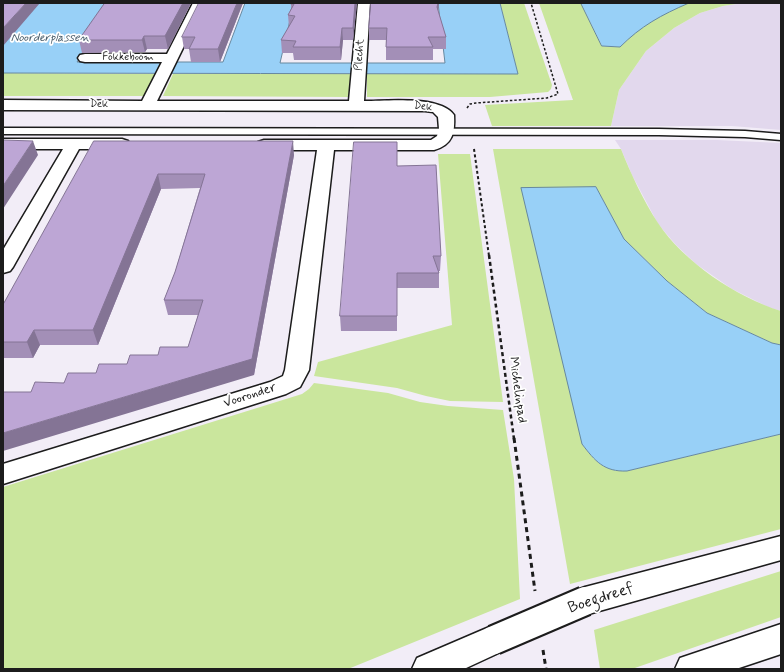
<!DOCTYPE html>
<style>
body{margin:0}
#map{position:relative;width:784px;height:672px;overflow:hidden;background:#f2edf7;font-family:Mynerve,sans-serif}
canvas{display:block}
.frame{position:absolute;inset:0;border:4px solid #1c1c1c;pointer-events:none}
</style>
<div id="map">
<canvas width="784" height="672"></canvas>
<div class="frame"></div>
</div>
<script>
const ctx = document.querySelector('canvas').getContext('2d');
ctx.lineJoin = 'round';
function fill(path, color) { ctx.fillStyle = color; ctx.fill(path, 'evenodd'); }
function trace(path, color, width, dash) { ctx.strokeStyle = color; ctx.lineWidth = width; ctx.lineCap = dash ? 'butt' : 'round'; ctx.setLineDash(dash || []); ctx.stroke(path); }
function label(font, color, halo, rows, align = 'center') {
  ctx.font = font + ' Mynerve,sans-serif'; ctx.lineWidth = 3.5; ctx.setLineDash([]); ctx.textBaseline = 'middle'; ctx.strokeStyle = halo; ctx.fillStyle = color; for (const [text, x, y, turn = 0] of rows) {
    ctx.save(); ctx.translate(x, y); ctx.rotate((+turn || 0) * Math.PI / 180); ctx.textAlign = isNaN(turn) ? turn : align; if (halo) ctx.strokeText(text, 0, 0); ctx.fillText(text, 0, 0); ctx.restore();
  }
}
fill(new Path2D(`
 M742,3H781V130L732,126H611L619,90L646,51L674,28L700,13L723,6Z
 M615,140H717L781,143V311L770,308L732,289L696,264L676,245L658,224L632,175L621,149Z`), '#e2d8ed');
fill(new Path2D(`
 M500,3H524L552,85L551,89L548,92L490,97H367V74H518Z
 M539,3H581L602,46L620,47L635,32L659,16L689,3H742L723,6L700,13L674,28L646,51L619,90L611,126H492L485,105L573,100Z
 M3,73L157,74L146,96H3Z
 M173,74H351L349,97L163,96Z
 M493,149H621C631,174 643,200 658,223C684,262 736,297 781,311V345L772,343L707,313L667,281L624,239L596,187L582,444C595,461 604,472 627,471L781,434V529L570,584Z
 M438,154H470L503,402L450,401L426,396L397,388L314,376L318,362L452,325Z
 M314,383L388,393L420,402L448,406L503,410L514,479L520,599L348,669H3V487L302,394L309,389Z
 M781,571V617L632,669H600L594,630Z`), '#cae69d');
const water = new Path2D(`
 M31,3H116L77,62H223L245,3H294L280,63H445L438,3H500L518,74L3,73V34Z
 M581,3H689C661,15 641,26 620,47L602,46Z
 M596,187L624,239L667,281L707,313L772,343L781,345V434L627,471C604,472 595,461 582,444L521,188Z`);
fill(water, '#98d0f7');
trace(water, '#66889f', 1);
const lane = new Path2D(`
 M3,128L659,129L745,131L781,134V140L745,137L659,135L3,134Z`);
const street = new Path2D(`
 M193,3H205L157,101H349L358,3H370L364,101C387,101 440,95 454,115C455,132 453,145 434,150H334L309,370L300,387L286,394L3,484V464L270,382L283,376L285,370L317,150H264L258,148L256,145L258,142L264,140H431L437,136L439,129L438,117L433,112L425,111L3,110V100L142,101L162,62H85L80,61L78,58L80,55L85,54H167Z
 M3,139H122L128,141L130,144L128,147L122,149H79L13,267L10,271L3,273V250L63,149H3Z`);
const secondary = new Path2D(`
 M781,536V560L585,615L574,611L570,601L574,591L585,587Z
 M781,624V654L736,669H675L680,658Z
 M494,625L505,630L510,640L505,650L464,669H412L417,658Z`);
trace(lane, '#1c1c1c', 3);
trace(street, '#1c1c1c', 3);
trace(secondary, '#1c1c1c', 3);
trace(new Path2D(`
 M467,108L470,104L476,103L547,98L558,94L531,3`), '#1c1c1c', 1.5, [2.5, 2]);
trace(new Path2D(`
 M474,149L489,256`), '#1c1c1c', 2, [3, 2.5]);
trace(new Path2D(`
 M489,255L514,439`), '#1c1c1c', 2.5, [4, 3]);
trace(new Path2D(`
 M514,438L535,591
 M543,650L546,669`), '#1c1c1c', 3, [5, 4]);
fill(lane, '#fff');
fill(street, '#fff');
fill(secondary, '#fff');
const secondaryBridge = new Path2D(`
 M494,640L585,601`);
trace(secondaryBridge, '#1c1c1c', 32, []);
trace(secondaryBridge, '#fff', 28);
fill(new Path2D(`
 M105,3H191L168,49H147L145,52L82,53L79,40Z
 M243,3L220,62H191L189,49H184L182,37Z
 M291,3H357L353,40H343L341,60H294L293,53H282L281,40L289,27L288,15L291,9Z
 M371,3H439L438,11L446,37V49H433V60H386V40H369V28Z
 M94,141L294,155L254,375L31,392L188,347L198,315H168L164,300L175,272L200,188L161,189L98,345H40L33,358H3V305Z
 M397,166L441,256L440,271H438L439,273V288H397V331H341L340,316Z`), '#a38fb7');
fill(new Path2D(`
 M26,3H40L3,46V28Z
 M183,3H191L168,49L165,36Z
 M237,3H243L220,62L218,49Z
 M355,3H357L353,40V28Z
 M438,3H439L438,10L437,19V7Z
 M342,28L343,40L341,60L340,47Z
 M144,36L147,49L145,52L142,40Z
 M33,141L38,155L3,209V186Z
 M293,141L294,155L254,375L3,451V433L252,359Z
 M158,174L161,189L98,345L93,330Z
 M34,330L40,345L33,358L27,342Z`), '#847495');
const building = new Path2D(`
 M3,3H26L3,28Z
 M105,3H183L165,36H144L142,40H79Z
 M199,3H237L218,49H189L195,37H182Z
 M291,3H355L353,28H342L340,47H293L296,41L281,40L295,16L288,15L294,4H291Z
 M371,3H438L437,7L446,37H428L433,47H386L387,28H369Z
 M3,140L33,141L3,186Z
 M94,141H293L252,359L3,433V392H31L35,382L64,383L68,373H96L99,364H127L130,355H158L160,347H188L203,300H164L175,272L205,174H158L93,330H34L27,342H3V305Z
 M354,142H397V166L436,165L441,256H433L439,273H397V316H340Z`);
fill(building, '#bda6d5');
trace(building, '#847495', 1);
label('11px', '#1c1c1c', '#fff', [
 ["Plecht",360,55,-86],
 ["Fokkeboom",128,58],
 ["Dek",99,105],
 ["Dek",423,107,6]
]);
label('italic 12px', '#475b69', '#fff', [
 ["Noorderplassen",50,38]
]);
label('13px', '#1c1c1c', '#fff', [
 ["Michelinpad",517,390,82],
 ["Vooronder",250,396,-18]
]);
label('16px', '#1c1c1c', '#fff', [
 ["Boegdreef",601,599,-18]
]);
</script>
